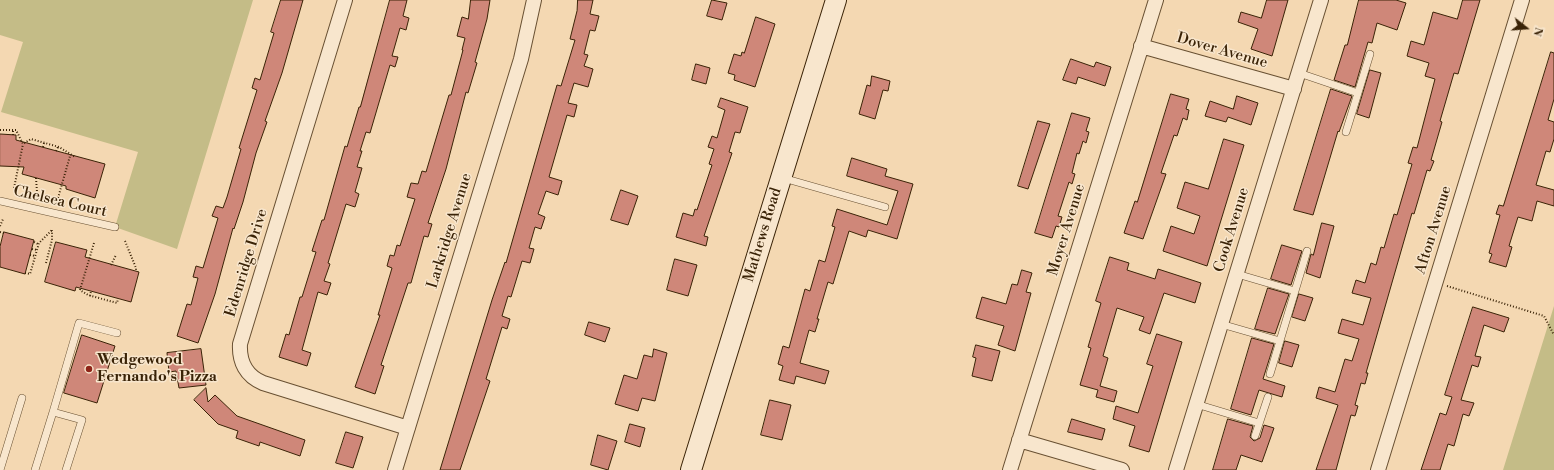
<!DOCTYPE html>
<style>
body{margin:0}
#map{position:relative;width:1554px;height:470px;overflow:hidden;background:#f4d8b2;font-family:"Libre Bodoni",serif}
canvas{display:block}
.north{position:absolute;left:1506px;top:8px;width:40px;height:40px;-webkit-text-stroke:3px #f8e6cd;paint-order:stroke;rotate:107deg;font-size:11px;font-weight:700;line-height:16px;text-align:center;color:#3a2307}
.north::after{content:'';display:block;margin:auto;width:14px;height:18px;background:#3a2307;clip-path:polygon(50% 0,100% 100%,50% 72%,0 100%)}
</style>
<div id="map">
<canvas width="1554" height="470"></canvas>
<div class="north">N</div>
</div>
<script>
const ctx = document.querySelector('canvas').getContext('2d');
ctx.lineJoin = 'round';
function fill(path, color) { ctx.fillStyle = color; ctx.fill(path, 'evenodd'); }
function trace(path, color, width, dash) { ctx.strokeStyle = color; ctx.lineWidth = width; ctx.lineCap = dash ? 'butt' : 'round'; ctx.setLineDash(dash || []); ctx.stroke(path); }
function label(font, color, halo, rows, align = 'center') {
  ctx.font = font + ' "Libre Bodoni",serif'; ctx.lineWidth = 3; ctx.setLineDash([]); ctx.textBaseline = 'middle'; ctx.strokeStyle = halo; ctx.fillStyle = color; for (const [text, x, y, turn = 0] of rows) {
    ctx.save(); ctx.translate(x, y); ctx.rotate((+turn || 0) * Math.PI / 180); ctx.textAlign = isNaN(turn) ? turn : align; if (halo) ctx.strokeText(text, 0, 0); ctx.fillText(text, 0, 0); ctx.restore();
  }
}
fill(new Path2D(`
 M0,0H253L177,249L115,227L138,152L1,112L23,42L0,35Z
 M1554,306V470H1503Z`), '#c4bc87');
const building = new Path2D(`
 M281,0H303L282,73L265,121L267,122L256,153L243,202L234,229L233,228L215,294L198,343L177,336L187,304L191,305L198,278L193,277L196,266L203,268L218,218L212,216L216,206L223,208L227,197L241,149L239,148L257,90L252,88L255,78L260,80L274,33L271,32Z
 M390,0H407L403,16L409,18L406,30L400,28L392,56L398,57L395,67L390,65L370,133L366,132L360,151H362L357,167L362,168L355,192L359,194L355,207L346,204L328,263L330,264L324,281L331,283L327,295L318,292L302,350L311,353L307,366L279,357L286,334L289,335L300,297H302L316,252L312,251L322,220H324L345,146L347,147L359,107H360Z
 M471,0H490L487,19L475,62L477,63L468,93L466,92L446,169L428,223L432,224L428,237L424,236L411,283H408L381,365L384,366L375,394L355,387L380,315H378L392,268L387,266L390,255L394,256L397,245L400,246L415,199L407,197L411,183L418,184L422,171L426,172L449,95H451L463,50H462L465,38L457,36L462,17L468,19Z
 M578,0H593L590,14L599,16L595,31L590,30L584,54L588,55L584,66L593,69L588,87L574,83L568,103L577,105L574,117L567,115L549,177L562,181L558,195L546,191L538,214L545,217L541,229L535,227L529,248L534,249L530,263L522,261L511,297L508,296L502,316L510,319L507,329L502,327L486,379L490,381L460,470H440L492,300L505,262L506,263L557,85L561,86L575,40L570,39L577,11Z
 M712,0L727,3L722,20L707,16Z
 M1267,0H1288L1272,56L1251,49L1258,29L1238,22L1241,12L1261,18Z
 M1359,0H1396L1406,3L1397,30L1377,23L1372,43L1368,42L1355,87L1334,80L1345,45H1347Z
 M1463,0H1480L1458,74L1454,73L1440,121L1442,122L1431,160L1434,161L1430,171L1427,170L1414,214L1412,213L1366,373H1368L1365,384L1361,383L1355,405L1358,406L1355,416L1351,415L1336,470H1316L1338,405L1316,398L1319,387L1335,392L1345,359L1352,361L1359,339L1338,333L1342,319L1363,325L1371,298L1352,293L1356,280L1365,283L1371,263L1376,265L1381,247L1384,248L1394,214L1397,215L1412,164L1408,163L1413,147L1417,148L1435,79L1425,76L1429,63L1407,56L1411,41L1424,45L1433,12L1457,19Z
 M756,17L775,24L755,87L734,80L735,75L728,73L734,54L741,56L742,52L744,53Z
 M1551,52L1554,53V99L1548,120L1554,122V139L1550,152L1546,151L1536,185L1554,190V206L1537,201L1532,221L1518,217L1509,246L1512,247L1506,267L1489,262L1492,254L1489,253L1500,215L1496,214L1499,205L1503,206Z
 M1071,59L1094,67L1096,62L1111,67L1105,86L1078,77L1076,84L1063,80Z
 M696,64L710,68L706,84L692,80Z
 M1370,70L1381,73L1369,118L1357,114Z
 M872,76L890,81L888,91L883,90L875,119L859,114L867,85L870,86Z
 M1331,89L1352,96L1339,132L1338,131L1313,215L1294,210Z
 M1171,94L1189,99L1186,109L1189,110L1187,120L1183,118L1177,136L1174,135L1161,173L1166,174L1143,239L1124,233L1135,201L1137,202Z
 M1237,96L1258,103L1251,125L1228,117L1226,122L1205,116L1210,101L1233,109Z
 M721,98L748,107L740,133L735,132L729,152L732,153L704,236L708,237L706,246L676,237L683,213L693,216L695,209L697,210L712,165L709,164L714,149L708,147L712,136L717,138L725,110L718,107Z
 M1072,113L1090,118L1086,131L1089,132L1086,143L1083,141L1079,154L1077,153L1072,173L1075,174L1072,184L1069,182L1058,216L1062,217L1059,227L1056,226L1052,238L1035,233Z
 M1038,121L1050,124L1028,189L1018,186Z
 M0,134L16,135V140L105,164L95,198L66,189V186L22,174L24,167L0,166Z
 M1224,139L1244,145L1207,266L1163,251L1171,226L1194,234L1200,216L1177,208L1185,182L1208,189Z
 M852,158L887,169L885,176L913,184L897,239L868,230L866,237L849,231L833,284L828,282L817,319H819L815,332L809,330L800,363L829,371L825,384L796,376L794,384L779,380L783,366L778,364L783,346L789,348L805,289L810,291L819,260L825,262L835,227L832,226L837,209L887,225L898,191L847,176Z
 M621,190L638,196L628,225L611,220Z
 M1322,223L1334,226L1320,278L1306,273L1311,254L1313,255Z
 M4,232L34,240L25,274L0,267V247Z
 M56,242L87,250L85,257L139,272L131,302L76,287L75,291L45,282Z
 M1282,245L1302,251L1291,285L1271,279Z
 M1110,257L1129,263L1127,270L1155,279L1158,269L1201,283L1195,303L1164,293L1150,334L1139,330L1144,317L1117,308L1103,356L1108,358L1100,386L1117,391L1114,402L1096,397L1098,390L1080,385L1091,348L1088,347L1101,303L1096,301Z
 M675,259L697,265L688,296L667,290Z
 M1022,270L1032,273L1026,292L1031,293L1015,351L998,345L1004,326L976,318L982,297L1006,304L1012,284L1017,285Z
 M1268,288L1289,294L1275,334L1255,329Z
 M1299,294L1313,298L1305,321L1292,317Z
 M1473,307L1509,318L1504,332L1484,325L1475,356L1481,357L1478,367L1472,365L1461,400L1474,403L1469,416L1463,414L1454,446L1448,444L1440,470H1421L1440,413L1446,415L1452,397L1445,395Z
 M589,322L610,328L605,342L585,335Z
 M1157,334L1182,342L1149,452L1129,446L1135,426L1113,419L1116,406L1138,413L1153,366L1147,364Z
 M82,335L115,346L97,403L64,393Z
 M1252,338L1274,344L1263,379L1285,386L1282,397L1259,390L1251,415L1231,409Z
 M1285,341L1299,345L1292,367L1279,363Z
 M976,345L1000,351L992,381L972,376L976,358L973,357Z
 M201,349L206,385L179,388L176,371L169,372L167,353Z
 M654,349L667,353L655,401L642,398L638,411L615,404L624,375L637,379L644,355L652,357Z
 M206,388L208,402L215,395L237,416L305,440L300,456L260,442L259,446L236,438L238,431L218,424L194,400Z
 M770,400L791,405L782,440L761,435Z
 M1072,419L1105,429L1102,440L1068,432Z
 M1228,419L1253,426L1250,437L1254,441L1260,438L1264,425L1274,428L1262,462L1241,455L1236,470H1213Z
 M630,424L645,428L640,447L625,442Z
 M346,432L363,437L353,468L336,463Z
 M598,435L617,441L608,470L591,465Z`);
fill(building, '#cf8779');
trace(building, '#3a2307', 1);
const lane = new Path2D(`
 M1299,73L1358,93L1346,132
 M1358,93L1370,54
 M783,178L885,207
 M0,201L115,227
 M1237,274L1295,291L1270,374
 M1295,291L1307,251
 M1221,324L1280,341
 M1196,404L1259,423
 M53,412L79,323L117,333
 M1255,436L1268,397
 M0,470L22,398
 M35,470L53,412L82,420L66,470`);
const street = new Path2D(`
 M345,0L240,344C239,362 246,376 263,383L408,428
 M1141,46L1294,89
 M1019,440L1122,470
 M395,470L521,59L534,0
 M1010,470L1156,0
 M1176,470L1321,0
 M1378,470L1522,0`);
const secondary = new Path2D(`
 M691,470L836,0`);
trace(lane, '#685032', 8);
trace(street, '#685032', 16);
trace(secondary, '#3a2307', 22);
trace(new Path2D(`
 M0,130H16L23,144L31,139L59,147L75,157
 M13,135V130
 M43,147L44,143
 M56,151L58,147
 M36,178L37,192
 M14,188L23,144
 M58,198L70,156
 M0,226L3,219
 M0,232L4,233
 M125,241L136,268V271
 M34,242L38,244
 M94,243L80,290L88,295L117,303L118,299
 M32,249L37,250
 M30,255L35,256
 M46,263L52,240V230
 M111,265L116,255
 M25,273L30,274L39,243L52,230
 M1447,286L1544,316L1554,335
 M90,296L91,291`), '#3a2307', 2, [1, 2]);
trace(lane, '#f8e6cd', 7);
trace(street, '#f8e6cd', 14);
trace(secondary, '#f8e6cd', 20);
for (const [x, y, r, color] of [
 [89,369,4,"#8f2418"]
]) { const dot = new Path2D(); dot.arc(x, y, r, 0, 2 * Math.PI); ctx.fillStyle = color; ctx.fill(dot); trace(dot, '#f8e6cd', 1.5); }
label('15px', '#3a2307', '#f8e6cd', [
 ["Dover Avenue",1222,51,16],
 ["Chelsea Court",60,202,13],
 ["Moyer Avenue",1067,230,-73],
 ["Cook Avenue",1232,230,-73],
 ["Afton Avenue",1434,230,-73],
 ["Larkridge Avenue",450,231,-73],
 ["Mathews Road",763,235,-73],
 ["Edenridge Drive",247,263,-73]
]);
label('bold 15px', '#3a2307', '#f8e6cd', [
 ["Wedgewood",97,360],
 ["Fernando's Pizza",97,377]
], 'left');
</script>
